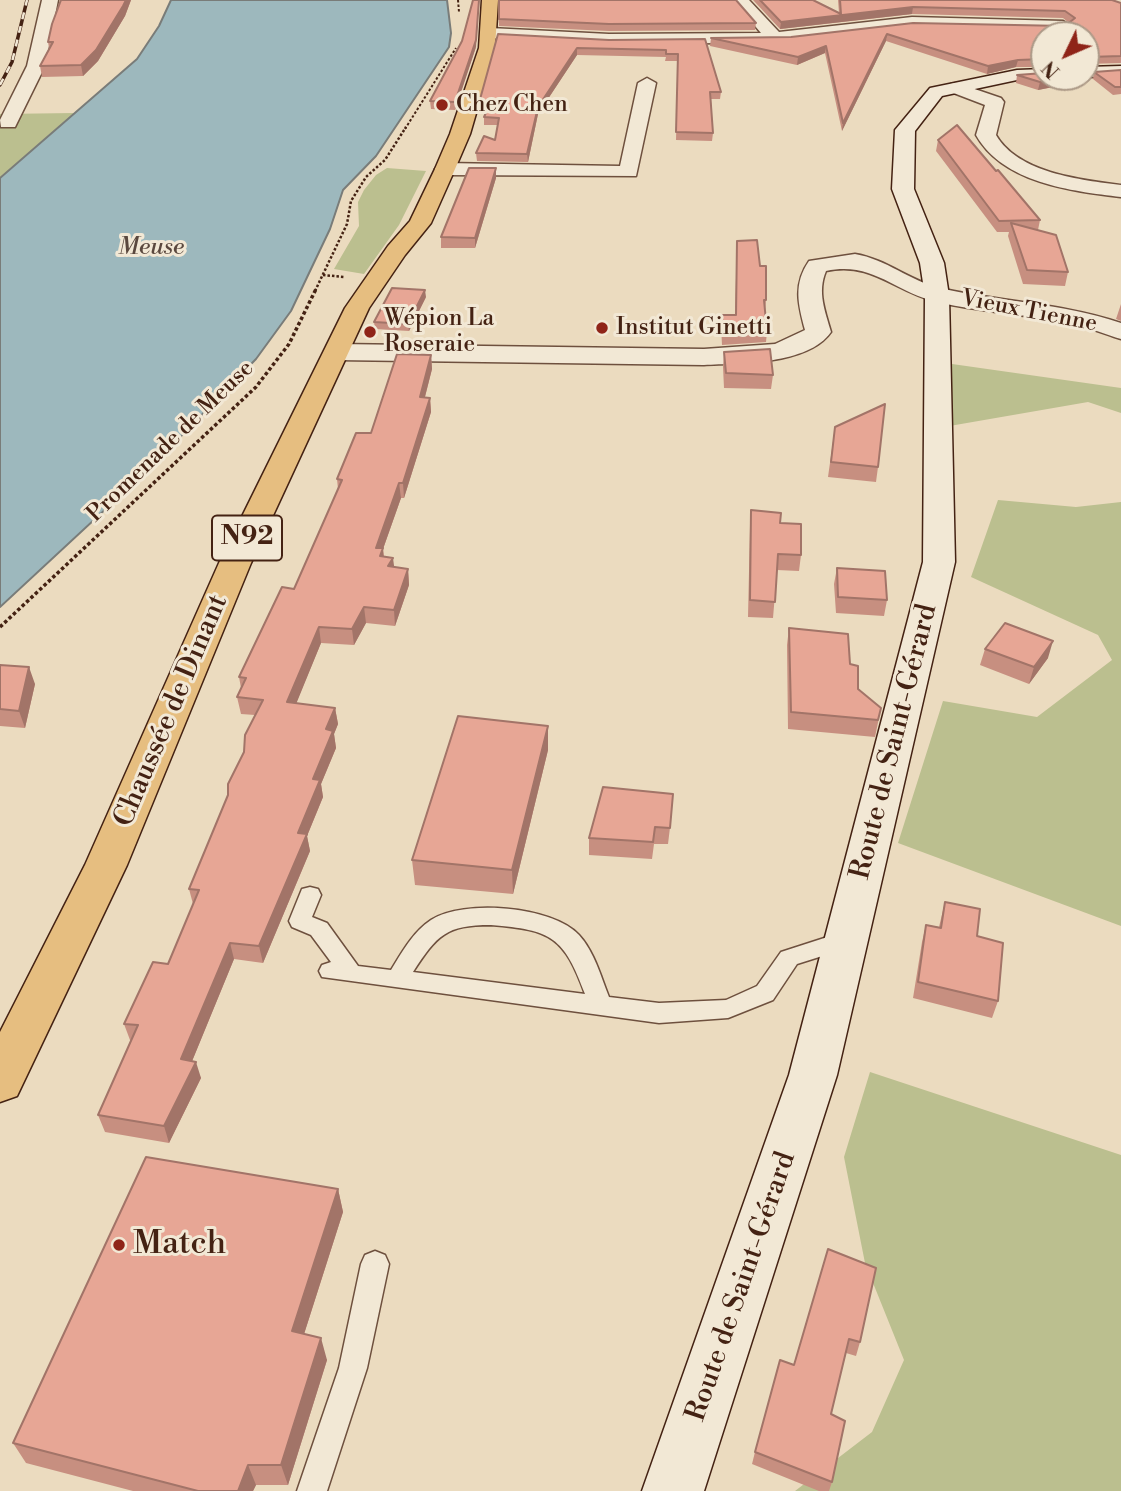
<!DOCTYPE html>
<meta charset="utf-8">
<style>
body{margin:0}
#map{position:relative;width:1121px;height:1491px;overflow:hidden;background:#ebdbbf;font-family:"Libre Bodoni",serif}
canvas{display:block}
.north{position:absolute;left:1030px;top:21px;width:70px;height:70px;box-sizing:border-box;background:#f2e8d5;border:2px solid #ac9987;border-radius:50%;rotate:226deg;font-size:19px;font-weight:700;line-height:28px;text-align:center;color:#442213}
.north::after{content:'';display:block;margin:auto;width:24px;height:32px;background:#8f2418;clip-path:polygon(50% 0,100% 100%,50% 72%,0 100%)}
</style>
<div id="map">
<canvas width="1121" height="1491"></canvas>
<div class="north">N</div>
</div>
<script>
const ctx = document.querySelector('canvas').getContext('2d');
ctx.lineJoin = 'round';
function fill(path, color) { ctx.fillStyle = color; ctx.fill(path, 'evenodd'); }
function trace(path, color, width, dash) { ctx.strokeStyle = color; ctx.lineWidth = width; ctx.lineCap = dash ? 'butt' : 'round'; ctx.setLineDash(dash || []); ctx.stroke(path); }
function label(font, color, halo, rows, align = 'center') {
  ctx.font = font + ' "Libre Bodoni",serif'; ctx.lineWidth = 6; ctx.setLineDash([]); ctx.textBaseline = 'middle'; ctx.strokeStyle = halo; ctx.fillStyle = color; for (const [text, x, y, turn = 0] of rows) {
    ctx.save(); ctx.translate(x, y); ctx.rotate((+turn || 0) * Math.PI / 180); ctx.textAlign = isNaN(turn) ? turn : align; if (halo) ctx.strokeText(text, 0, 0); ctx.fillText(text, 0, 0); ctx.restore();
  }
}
fill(new Path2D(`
 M75,113L4,175L0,178V114Z
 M387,168L426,171L399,225L364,274L334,269L359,226L358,202L364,190L376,175Z
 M938,362L1121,388V413L1088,402L938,428Z
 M998,500L1076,507L1121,502V926L898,843L943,701L1037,717L1112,660L1098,635L971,577Z
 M870,1072L1121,1155V1491H795L872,1432L904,1360L865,1263L844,1157Z`), '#bbbf8f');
const water = new Path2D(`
 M171,0H447L451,33L449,47L376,156L343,190L330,229L291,311L256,359L151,467L0,607V178L137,59L159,26Z`);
fill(water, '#9db8bd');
trace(water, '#797c79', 2);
const lane = new Path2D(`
 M310,887L318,889L321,895L312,917L327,923L358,966L391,970C402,952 413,932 431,920C463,899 552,906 579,935C594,951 601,977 609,997L659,1003L726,1000L757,986L781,952L846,931L854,934L857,940L854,946L797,964L773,1000L728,1018L659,1023L322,977L319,971L322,965L331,962L311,935L292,927L289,921L302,889ZM491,925C552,930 564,937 585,994L413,972C437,935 446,925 491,925Z
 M375,1251L385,1255L389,1264L367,1368L327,1491H297L339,1368L361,1264L365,1255Z`);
const street = new Path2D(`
 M42,0H58L45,66L15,127H1L0,120L27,66Z
 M733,0H749L779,32L912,17L1063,21L1071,26L1063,31L912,27L790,42L723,43L609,44L490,38L482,33L490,28L609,34L761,33Z
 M647,78L656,83L636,176L445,175L438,173L435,169L438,165L445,163L620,166L638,83Z
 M957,83L1001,98L1004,102L996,135C1018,173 1081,180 1121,185V197C1071,191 1003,183 976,135L985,105L951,92L948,88L951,84Z
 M855,254C886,259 910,281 940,288C1000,302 1062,303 1121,323V339C1107,335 1094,329 1080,326C1033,314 984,313 937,302C894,292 873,261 826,271C817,292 825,311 831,332C808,365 740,363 704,365L337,360L328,358L324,352L328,346L337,344L704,349L775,344L805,330C798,304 793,284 809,261Z`);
const secondary = new Path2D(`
 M1121,66V76L1086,77H1085L1086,67Z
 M1044,69V77L1050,78L1017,80L942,96L915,131L914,189L944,263L949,296L955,562L837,1075L704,1491H642L789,1075L923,562L925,296L920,263L892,189L895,130L930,88L1017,70Z`);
const primary = new Path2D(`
 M482,0H498L495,48L470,134L455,169L431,223L405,255L369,308L251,563L127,865L17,1096L0,1102V1032L85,865L219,563L345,308L388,246L410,221L435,169L450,134L479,48Z`);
trace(lane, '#6e503e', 3);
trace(street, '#6e503e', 3);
trace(secondary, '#442213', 3);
trace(primary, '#442213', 3);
trace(new Path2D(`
 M458,0L459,12
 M405,129L456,48`), '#442213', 2, [2.5, 2]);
trace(new Path2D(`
 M323,275L344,277
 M315,291L347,224L351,201L366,177L385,160L406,127`), '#442213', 2.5, [2.5, 2]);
trace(new Path2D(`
 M0,627L256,387L289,344L316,289`), '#442213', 3.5, [3.5, 2.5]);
fill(lane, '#f2e8d5');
fill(street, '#f2e8d5');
fill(secondary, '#f2e8d5');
fill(primary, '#e6be80');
const rail = new Path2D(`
 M0,85L12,62L27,0`);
trace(rail, '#442213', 3.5);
trace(rail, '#f2e8d5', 2.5, [7]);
fill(new Path2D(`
 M61,0H131L125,16L98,61L83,76L42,77L40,66L49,48L48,42Z
 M499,0L756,23L755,30L609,31L499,26Z
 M753,0H813L839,13L838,0H1112L1121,3V63L1086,64L1044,35V67H1016L987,74L886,41L842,131L825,53L797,65L710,46L711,38L791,37L1065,26L1069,23L1063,18L912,14L780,29Z
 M498,34L609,40L705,39L721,92L720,99H711L713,133L712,141L676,140L678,61H665L666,57L577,55L538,114L528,162L477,161L476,153L495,140L498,125H484V117L487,111H479V103Z
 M476,47L455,110L431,109L430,101Z
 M1121,70V94L1113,95L1093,79L1094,72Z
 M1017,75L1088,80L1038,90L1016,83Z
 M938,140L996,171L1040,220L1038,230L1068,272L1065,286L1023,284L1008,236L1009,232H997L936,151Z
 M496,168V178L475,248H441V237Z
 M737,241L760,266L766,300L765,311L767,332L766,342L722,345L721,325L722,315H735Z
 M426,297L409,331L375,329L374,322Z
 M1121,304V321L1116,319Z
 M724,352L773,375L771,389L724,388L723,367Z
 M431,355L432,369L425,397L430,398L431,412L404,498H401L383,549L384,556L394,567L408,569L409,585L395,626L366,623L354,645L321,643L296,703L335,708L338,724L334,734L336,748L321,784L323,797L307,836L310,851L263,963L234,959L192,1061L201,1078L169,1143L105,1132L98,1115L131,1040H130L124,1024L168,964L193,904L189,889L228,795L244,752L255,715L241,714L237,697L241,688L239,677L294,589L338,489L337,479Z
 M835,427L878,467L876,482L828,477Z
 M751,510L780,523L801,555L799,571L777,570L773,618L748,617L750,526Z
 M837,568L887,600L884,616L836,613L834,584Z
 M789,628L850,664L858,689L881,708L875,737L788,729L787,645Z
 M985,649L1048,658L1029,684L980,665Z
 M0,665L35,684L25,728L0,726Z
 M548,726V750L513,894L415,885L412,860Z
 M672,811L668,844H654L652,859L589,855V838Z
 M945,902L977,936L998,1001L992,1018L913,998L922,942L926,925L939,927Z
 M338,1189L343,1212L304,1334L327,1360L288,1485H256L253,1491H133L26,1463L13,1443Z
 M828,1249L860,1342L856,1356L846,1353L831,1414L832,1482L829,1491H819L752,1464L755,1452L794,1365Z`), '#c78f80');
fill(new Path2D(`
 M126,0H131L125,16L98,61L83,76L81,65Z
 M479,0L476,47L455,110V102Z
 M913,7L912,14L780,29L781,22Z
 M887,34L886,41L842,131L843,123Z
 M826,46L825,53L797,65L798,57Z
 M577,48V55L538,114L528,162L527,154L538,107Z
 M1018,60L1016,67L987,74L988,66Z
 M1090,72L1088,80L1038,90L1040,82L1066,77H1086V73Z
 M496,168V178L475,248V238Z
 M425,290L426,297L409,331L408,324Z
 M431,355L432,369L421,412L420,397Z
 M430,398L431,412L404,498L403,483Z
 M399,483L401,498L383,549L384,564L376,548Z
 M393,558L395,573L388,566Z
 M408,569L409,585L395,626L394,610Z
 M364,607L366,623L354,645L352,629Z
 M319,627L321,643L290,719L287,702Z
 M1053,641L1048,658L1029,684L1034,667Z
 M29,667L35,684L25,728L19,711Z
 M335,708L338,724L334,734L336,748L321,784L323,797L307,836L310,851L263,963L259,946L298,833L326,729Z
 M548,726V750L513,894L512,870Z
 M230,943L234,959L186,1076L181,1059Z
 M196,1062L201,1078L169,1143L164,1126Z
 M338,1189L343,1212L298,1353L292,1331Z
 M321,1338L327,1360L288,1485L281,1465Z
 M248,1465L256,1485L253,1491H238Z`), '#a27468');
const building = new Path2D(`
 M61,0H126L123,6L96,50L81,65L40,66L53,42H48L52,24Z
 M473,0H479L476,40L455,102L430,101L462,41Z
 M499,0H736L756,23L609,24L499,19Z
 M760,0H813L841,14L840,0H1112L1121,3V56L1088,57L1086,63V35H1044V59L1018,60L988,66L887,34L843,123L826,46L798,57L711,38L791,37L913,23L1065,26L1075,18L1065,11L913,7L781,22Z
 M498,34L609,40L705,39L721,92H710L713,133L676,132L678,54H666V50L577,48L538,107L527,154L476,153L484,136L495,140L499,118L484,117L490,104L479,103Z
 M1121,70V87H1115L1094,72Z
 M1044,73V77H1066L1040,82L1017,75Z
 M957,125L996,171L998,170L1040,220L999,221L938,140Z
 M469,168H496L475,238L441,237Z
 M1011,223L1056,235L1068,272L1027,270Z
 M757,240L760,266H766V300H764L767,332L723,335L722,315H736L737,241Z
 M392,288L425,290L408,324L374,322Z
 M770,349L773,375L726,373L724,352Z
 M397,354L431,355L420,397L430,398L403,483H399L376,548H383L380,556L393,558L388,566L408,569L394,610L364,607L352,629L319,627L287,702L335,708L326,729L333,731L313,779L320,780L298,833L307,834L259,946L230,943L181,1059L196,1062L164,1126L98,1115L138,1025L124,1024L153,962L168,964L199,890L189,889L228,795V784L244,752L245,735L263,700L237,697L246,678L239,677L282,587L294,589L342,480L337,479L356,433H371Z
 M885,404L878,467L831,462L835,427Z
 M751,510L781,513L780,523L801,524V555L778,554L775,602L750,600Z
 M837,568L885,571L887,600L838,597Z
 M1005,623L1053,641L1034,667L985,649Z
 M789,628L848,634L850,664L858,666V689L881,708L878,720L791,712Z
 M0,665L29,667L19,711L0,709Z
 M458,716L548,726L512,870L412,860Z
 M603,787L673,794L670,828L655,827L653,842L589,838Z
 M945,902L980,909L977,936L1003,943L998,1001L918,982L926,925L941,928Z
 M146,1157L338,1189L292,1331L321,1338L281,1465H248L238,1491H198L13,1443Z
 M828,1249L876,1268L860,1342L849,1339L831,1414L845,1421L832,1482L755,1452L780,1360L794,1365Z`);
fill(building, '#e7a695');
trace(building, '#a27468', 2);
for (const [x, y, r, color] of [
 [442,105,7,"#8f2418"],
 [602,328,7,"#8f2418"],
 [370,332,7,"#8f2418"],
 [119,1245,7,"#8f2418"]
]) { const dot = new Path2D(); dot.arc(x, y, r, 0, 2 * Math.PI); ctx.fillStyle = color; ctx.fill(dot); trace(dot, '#f2e8d5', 2.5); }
label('23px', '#442213', '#f2e8d5', [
 ["Chez Chen",456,105],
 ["Wépion La",384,319],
 ["Roseraie",384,345],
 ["Institut Ginetti",616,328]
], 'left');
label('23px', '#442213', '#f2e8d5', [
 ["Vieux Tienne",1029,312,11],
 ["Promenade de Meuse",171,442,-44]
]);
label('italic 24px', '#5a483e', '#f2e8d5', [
 ["Meuse",151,248]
]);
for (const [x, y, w] of [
 [247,538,70]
]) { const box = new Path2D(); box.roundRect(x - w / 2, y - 22.5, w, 45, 5); ctx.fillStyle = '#f2e8d5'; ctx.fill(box); trace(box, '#442213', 2); }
label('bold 26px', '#442213', null, [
 ["N92",247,538]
]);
label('28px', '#442213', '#f2e8d5', [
 ["Chaussée de Dinant",172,711,-67],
 ["Route de Saint-Gérard",895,742,-76],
 ["Route de Saint-Gérard",742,1287,-71]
]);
label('33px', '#442213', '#f2e8d5', [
 ["Match",133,1245]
], 'left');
</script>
